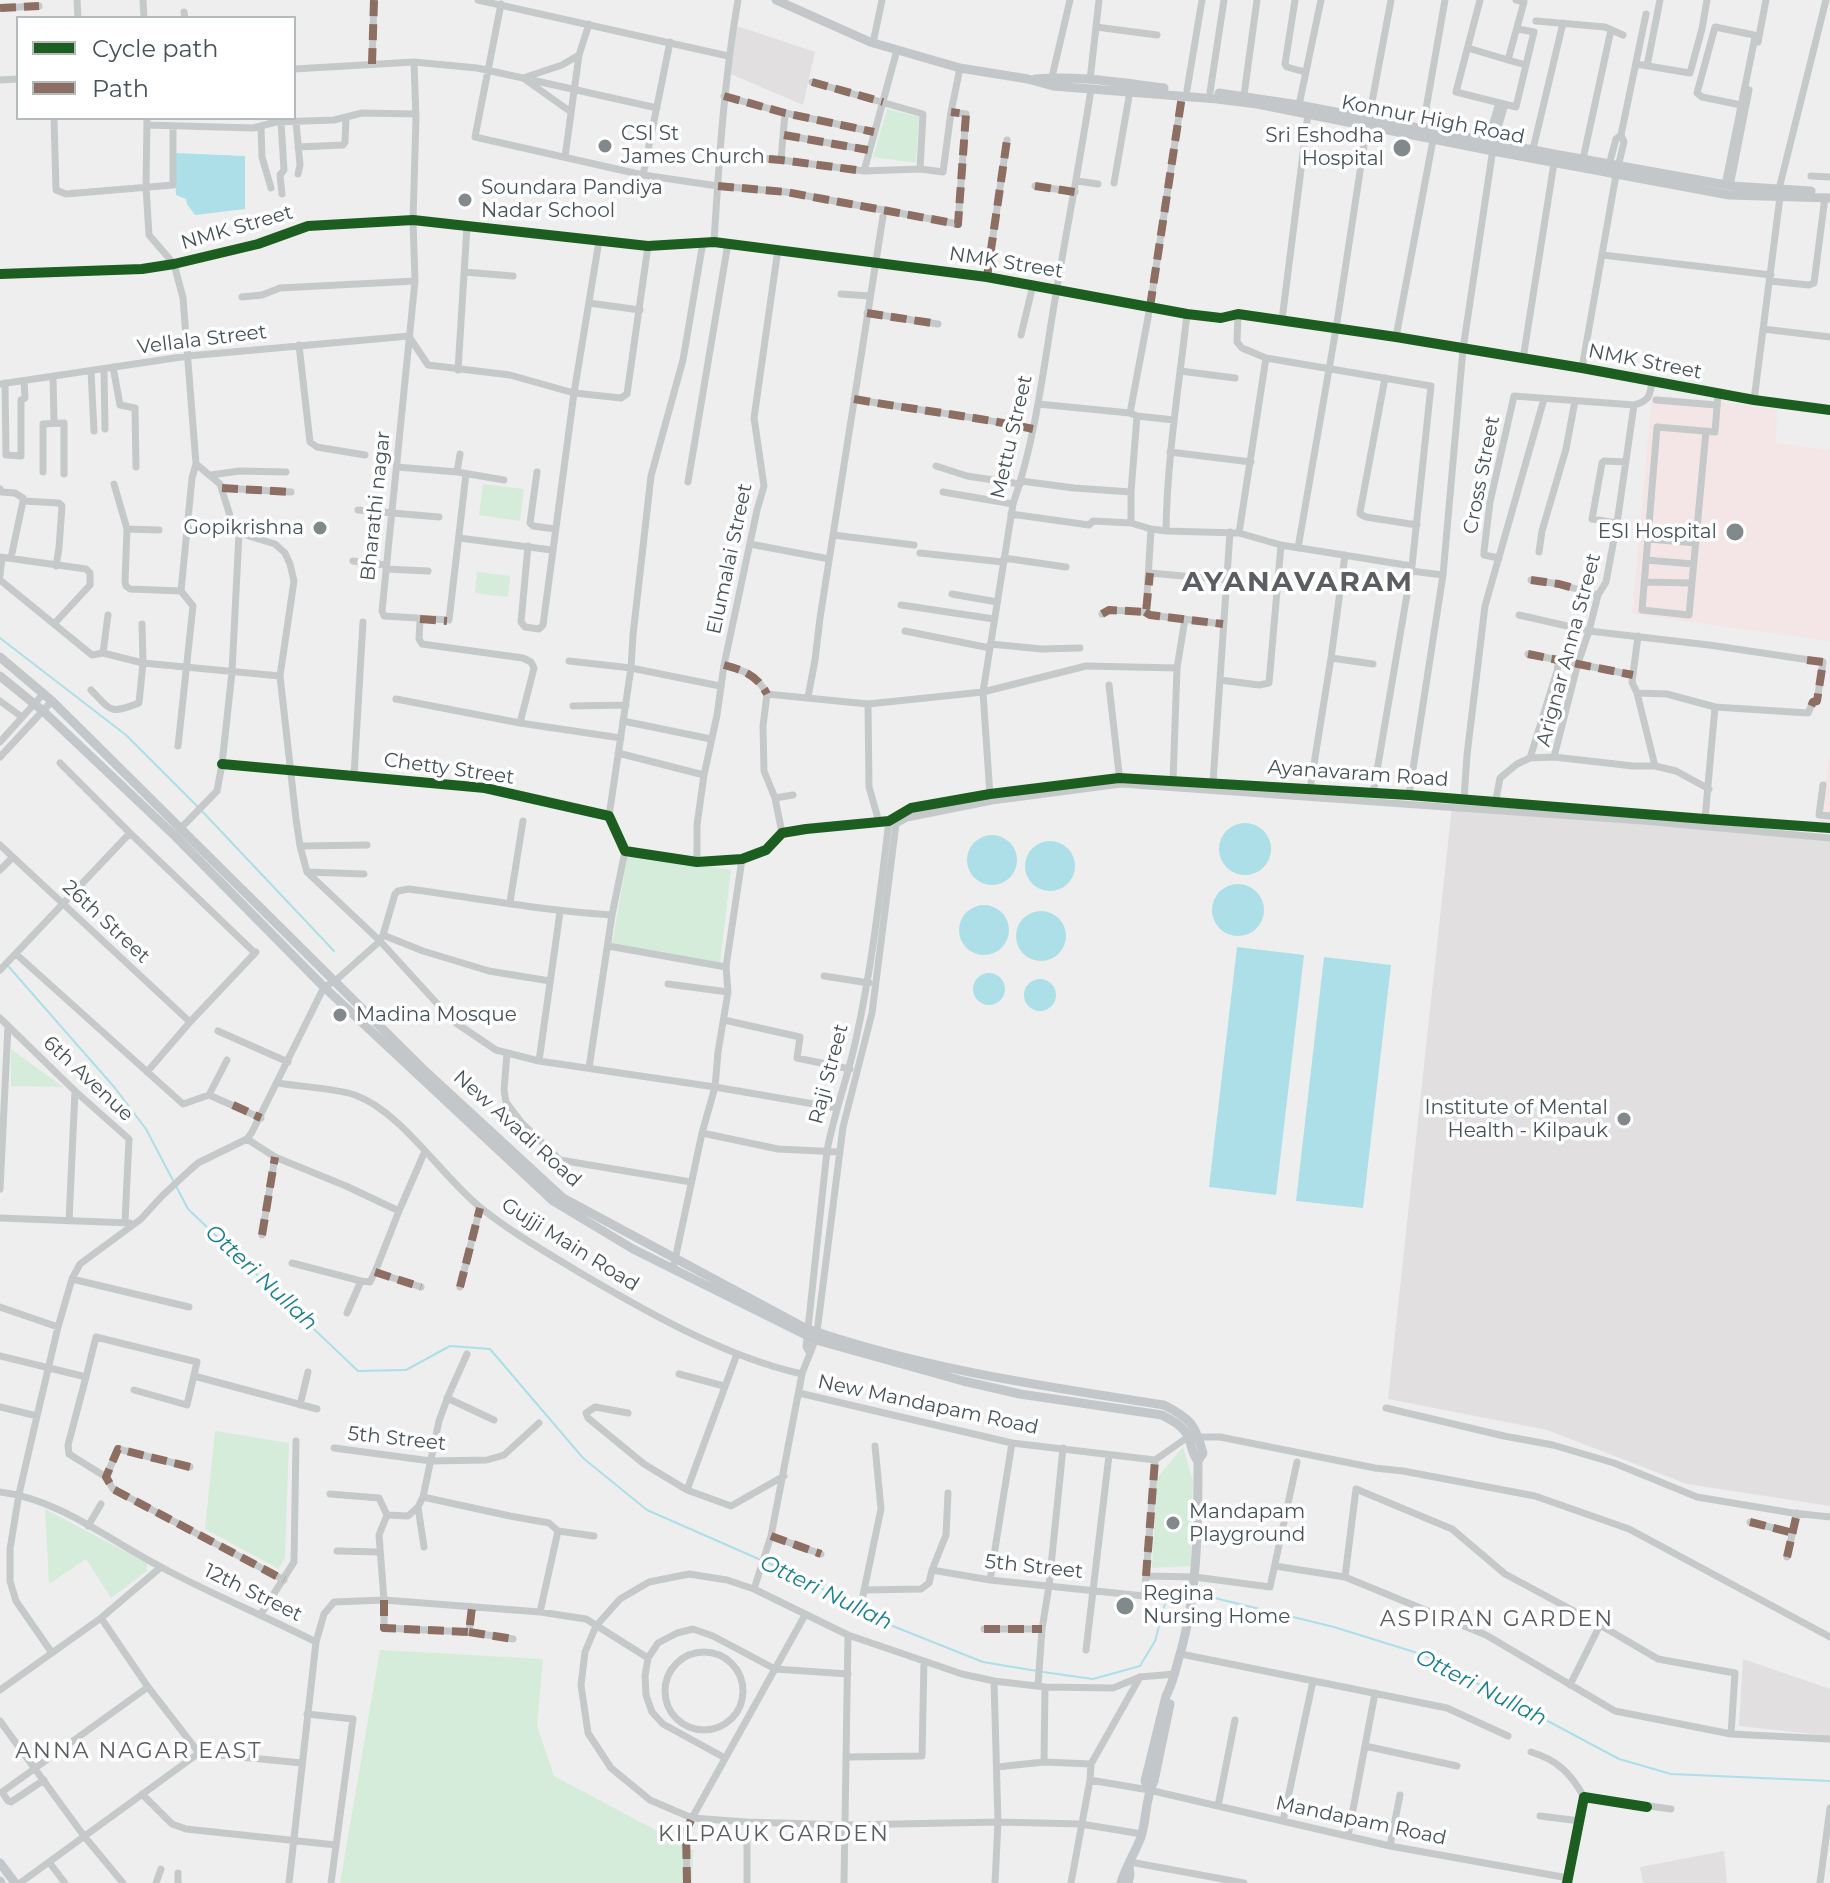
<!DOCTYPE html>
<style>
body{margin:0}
#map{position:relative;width:1830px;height:1883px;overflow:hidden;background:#efeeee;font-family:Montserrat,sans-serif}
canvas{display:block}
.legend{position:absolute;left:16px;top:16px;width:280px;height:104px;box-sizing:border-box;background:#fff;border:2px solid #b5babd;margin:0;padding:10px 14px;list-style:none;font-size:24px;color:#475259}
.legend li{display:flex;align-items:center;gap:16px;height:40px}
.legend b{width:40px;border:2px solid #b5babd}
</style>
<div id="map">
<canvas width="1830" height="1883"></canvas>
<ul class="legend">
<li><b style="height:10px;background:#1b5e20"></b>Cycle path</li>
<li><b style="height:10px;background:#8d6e63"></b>Path</li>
</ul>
</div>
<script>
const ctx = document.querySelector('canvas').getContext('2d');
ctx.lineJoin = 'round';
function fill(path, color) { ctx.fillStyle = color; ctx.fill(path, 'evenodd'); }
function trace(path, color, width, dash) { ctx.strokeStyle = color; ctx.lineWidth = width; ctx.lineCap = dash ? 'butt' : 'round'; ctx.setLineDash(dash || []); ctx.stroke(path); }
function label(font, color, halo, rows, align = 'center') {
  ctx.font = font + ' Montserrat,sans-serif'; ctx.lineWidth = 7; ctx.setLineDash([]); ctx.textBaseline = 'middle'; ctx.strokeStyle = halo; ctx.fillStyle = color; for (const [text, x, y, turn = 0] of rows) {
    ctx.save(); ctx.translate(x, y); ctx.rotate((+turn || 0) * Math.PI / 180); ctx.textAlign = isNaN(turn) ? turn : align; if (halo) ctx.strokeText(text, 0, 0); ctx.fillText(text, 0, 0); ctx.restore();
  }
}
fill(new Path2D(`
 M734,25L815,52L803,105L731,74Z
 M1452,806L1830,839V1506L1687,1484L1547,1430L1388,1399Z
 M1743,1659L1830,1689V1736L1739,1726Z
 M1724,1851L1727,1883H1643L1640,1867Z`), '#e1dfe0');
fill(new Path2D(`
 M1652,395L1717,401L1777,410L1776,443L1830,450V641L1632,614Z
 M1830,751V824L1820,823Z`), '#f4e6e6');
fill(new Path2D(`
 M887,109L919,117L916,163L873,157Z
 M483,484L524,489L520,521L479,515Z
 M477,572L510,576L508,597L475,593Z
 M628,853L731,870L720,964L612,944Z
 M11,1049L63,1087L11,1086Z
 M215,1431L289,1443L285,1557L279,1569L205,1529Z
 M1183,1447L1193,1481L1191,1566L1152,1568L1157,1478Z
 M45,1509L147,1563V1571L111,1598L86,1559L49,1584Z
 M380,1650L543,1659L537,1726L554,1776L693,1850L692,1883H340Z`), '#d5ecdb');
fill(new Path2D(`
 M174,153L245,156V209L195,215L187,204L186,199L176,195Z
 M1219 849a26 26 0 1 1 52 0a26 26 0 1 1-52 0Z
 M967 860a25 25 0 1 1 50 0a25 25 0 1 1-50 0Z
 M1025 866a25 25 0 1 1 50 0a25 25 0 1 1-50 0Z
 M1212 910a26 26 0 1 1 52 0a26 26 0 1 1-52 0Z
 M959 930a25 25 0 1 1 50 0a25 25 0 1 1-50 0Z
 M1016 936a25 25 0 1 1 50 0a25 25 0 1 1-50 0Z
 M1237,947L1304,955L1276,1195L1209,1187Z
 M1324,957L1391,965L1363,1208L1296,1201Z
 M973 989a16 16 0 1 1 32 0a16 16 0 1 1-32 0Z
 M1024 995a16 16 0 1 1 32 0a16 16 0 1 1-32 0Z`), '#acdfe7');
trace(new Path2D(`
 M0,638L126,735L200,809L334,951
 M9,967L115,1088L146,1129L188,1209L358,1371L406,1370L450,1346L490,1349L583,1458L647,1510L761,1560
 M766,1562L810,1581L860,1613L983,1662L1037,1671
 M1194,1593L1334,1627L1424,1655L1619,1759L1671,1774L1830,1781
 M1043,1672L1093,1679L1140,1666L1155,1641L1169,1589L1188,1592`), '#acdfe7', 2);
trace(new Path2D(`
 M77,0L78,18
 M143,0L144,18
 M478,0L728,56
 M1295,0L1285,64L1287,67L1305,72
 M1480,0L1456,92L1516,107L1526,65L1508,60L1524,2L1516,0
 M501,4L475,137L643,175L718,186L786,192L958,224L966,114L951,112
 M0,8L39,6
 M184,12L185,18
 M1536,21L1605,27L1623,35
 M1096,27L1157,35
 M1518,29L1534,32L1526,65
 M1758,42L1766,0
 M873,43L882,0
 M1468,48L1508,60
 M414,62L416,118L413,220L415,281L382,611L384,616L449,620L466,474
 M372,64L374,0
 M1636,64L1690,73L1702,29L1707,0
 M1647,66L1660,0
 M294,69L414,62L477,68L523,78L562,65L579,55L589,24
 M1052,77L1070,0
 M0,80L18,79
 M1090,80L1099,0
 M812,82L923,114L920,169
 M1187,90L1202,0
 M1210,92L1224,0
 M1244,95L1257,0
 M724,96L785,113L874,132
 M1299,105L1321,0
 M571,112L523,78L657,108
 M54,118L56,190L66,194L173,185V126
 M147,118L146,187L149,235L174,264L183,298L196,464L220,484L232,522L239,533L232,672L222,764L217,791L180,829
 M1369,118L1391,0
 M281,122L284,170L280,175L282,194
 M296,122L300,165L298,174
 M147,125L253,128L276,122L334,120L362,113L415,114
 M261,127L262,157L271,188
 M1422,132L1445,0
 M784,135L868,150
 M1487,143L1499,103
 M298,147L343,145L345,142L346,117
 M1533,149L1563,23
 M721,155L781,160L864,171L920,169L943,172L951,112L960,68
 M565,157L579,55
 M1583,159L1611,30
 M781,160L785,113
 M1609,165L1616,139L1621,135
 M864,171L897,50
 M643,175L670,42
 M1811,176L1830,177
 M1077,181L1098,184
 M1114,183L1130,91
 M1725,185L1755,37L1754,35L1715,27L1697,93L1702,97L1741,105
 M1035,186L1075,192
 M1730,186L1749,90
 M1779,189L1826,0
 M714,242C719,161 724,80 738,0
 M1603,255L1771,275
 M464,272L513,276
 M0,274L142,269L174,264L258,244L308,226L413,220L648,246L714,242L987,277L1187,314L1221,318L1238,314L1396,337L1582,368L1754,400L1830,410
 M987,277L1007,140
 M1770,281L1809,285L1814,283L1825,197
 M841,294L870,296
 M242,297L262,295L280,288L415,281
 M589,303L640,310
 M867,313L938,324
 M1238,314L1237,342L1242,348L1266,358L1431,386L1412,566
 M1282,320L1308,114
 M1763,329L1830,337
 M1021,335L1033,285
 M1396,337L1433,140
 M410,338L428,365L510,375L574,393L621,398L627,394L648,246
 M299,345L310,442L317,447L365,455
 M1523,359L1554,163
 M113,367L120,405L135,408L136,467
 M1582,368L1616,175L1624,142L1621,135L1646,14
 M104,369L105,429
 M458,370L467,226
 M91,371L94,431
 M1180,371L1235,378
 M53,376L54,423
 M1385,378L1360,512V514L1366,517L1417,525
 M5,383L6,455L21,456V400L25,398L24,381
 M0,384L188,356L409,336
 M854,399C914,410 974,416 1033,429
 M1656,400L1716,405
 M1754,400L1780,197
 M1038,404L1130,413L1137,416L1174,420
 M1130,413L1150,307L1182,96
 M1137,416L1131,492V523L1151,529L1166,531L1239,533L1281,545L1412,566L1411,571L1443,575
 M1706,431L1689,615L1642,610L1657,427L1715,432L1718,394
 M1170,452L1251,462
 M936,466L967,476L1020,484
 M397,467L457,472L504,480
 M43,472V424L64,423V474
 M457,472L460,454
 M537,472L530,523L533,526L555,529
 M211,475L239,471L286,472
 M1021,481L1074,488L1131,492
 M688,482L728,243
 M114,484L127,529L125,582L126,586L130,589L181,591
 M222,488L291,492
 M0,489L2,492L15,493L23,498V501L59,503L62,506L59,548L56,566
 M943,492L1013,504
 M358,510L439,517
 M1011,514L1089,525L1093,521L1131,523
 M1617,523L1592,519L1602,463L1604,461L1626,462
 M127,529L159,530
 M188,530L239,533L275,544L285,553L290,564L294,581L280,676L296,819L300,846L307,872L380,941L453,1021L496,1050L539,1061L715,1087L837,1108
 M1166,531C1167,458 1179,386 1187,314
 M1239,533L1266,358
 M833,535L914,545
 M459,538L552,550
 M1648,539L1696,543
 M750,544L829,559
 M528,546L521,622L525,627L539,629L543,625L574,393L599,241
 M1298,548L1336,329L1367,126
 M1539,552L1542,531L1566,449L1575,401
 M920,553L1003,562
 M0,557L79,568L86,569L90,573V585L54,624
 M11,558L23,501
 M1004,558L1066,567
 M1499,558L1484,555V551L1490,502L1514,396L1634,405C1649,401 1650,396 1652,382
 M1646,560L1693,564
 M353,561L386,565
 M386,569L428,571
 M1150,573L1227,580
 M0,575L2,558
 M0,580L92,655L103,653L143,663L280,676
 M1531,580L1559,584L1598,595
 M1644,582L1691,583
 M952,594L997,602
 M901,605L994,619
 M1145,612L1150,615L1223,624
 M1102,614L1109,610L1146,612L1151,529
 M1519,615L1589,631L1709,645L1823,662L1817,701L1813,702L1808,713L1715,707
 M420,619L419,639L422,644L523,658L531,662L534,668L520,723
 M905,631L990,648
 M1638,636L1632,682L1637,693L1655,766
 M990,644L1042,649L1080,648
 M103,653L108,615
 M1528,654L1633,675
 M1331,658L1373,664
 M569,661L631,668L720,686
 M724,665C743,670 757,675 767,694L763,726L764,771L775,798L782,833
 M1220,680L1259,685L1269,683L1281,545
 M1109,685L1120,782
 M91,690C112,712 110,714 139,703L143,663L142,624
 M1637,693L1667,694L1715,707L1705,819
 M767,694L868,704L983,692L1086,666L1177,668
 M808,697L815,660L820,618L884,210
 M396,699L520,723L621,738
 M0,701L22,717
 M868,704L869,787L879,822
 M573,706L626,705
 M623,721L711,739
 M0,742L44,693
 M178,746L193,606L181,591L192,478L196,464
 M618,753L704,775
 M0,757L52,701
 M1554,757L1578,663L1589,631L1598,595L1606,582L1617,523L1634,405
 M1530,758L1557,671L1559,660
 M60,763L130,833L255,953
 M222,764L485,788L609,816L625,851L697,862L742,859L766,850L782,833L806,829L879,822L889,821L911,808L990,794L1119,778L1409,795L1705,819L1830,828
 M354,775L363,622
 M1173,781L1177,668L1185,619
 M1213,782L1230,532
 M1823,785L1819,815L1830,816
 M1310,789L1331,658L1345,555
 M1373,794L1411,571
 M1409,795L1443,575L1463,349L1494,142L1505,104
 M990,796L983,692L1013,504C1037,435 1044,361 1057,288C1068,222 1081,156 1091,89
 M775,798L793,795
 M1464,799L1467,755L1485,606L1544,399
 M1495,805L1500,778L1517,764L1530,758L1554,757L1633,766H1655L1676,771L1709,789
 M609,816L631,668L633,635L651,476L683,360L703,242
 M896,824L907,818L992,801L1121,784L1643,821L1830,838
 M0,845L190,1022
 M300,846L367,845
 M697,862V825L704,775L717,715L724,665L757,510L764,486L754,418L778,249
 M0,870L13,857
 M307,872L364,874
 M510,902L523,821
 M383,935L423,951L489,971L550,981
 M608,946L726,967
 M16,954L183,1104L209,1095L261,1118
 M0,970L130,833
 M824,976L869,983
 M668,984L728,992
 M0,1018L75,1091L129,1139L125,1222
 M724,1020L800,1037L797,1058L850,1069
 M218,1031L288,1062
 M507,1053L504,1090L506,1102L522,1123L560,1160L691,1182
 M539,1061L560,912
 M589,1068L612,915L625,851
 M147,1072L190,1022L256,952
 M278,1083C300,1087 335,1088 355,1095C402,1112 442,1177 481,1208C511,1232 544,1251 577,1271C645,1311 725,1357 802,1374
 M209,1095L227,1060
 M702,1133L778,1149L840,1152
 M247,1139L275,1157L346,1186L399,1211
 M0,1189L8,1026
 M0,1218L130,1223
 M69,1221L75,1091
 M262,1235L275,1157
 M292,1263L361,1281
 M673,1269L702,1133L715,1087L718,1052L728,992L726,967L742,859
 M375,1272L421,1287
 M72,1279L189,1307
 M460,1287L480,1208
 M0,1307L58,1327
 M347,1313L361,1281L370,1282L375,1272L399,1211L425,1151
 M809,1352L806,1347L827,1151C834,1113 848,1077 856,1039C872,967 880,894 889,821
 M0,1356L86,1377L68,1445L69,1454L106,1477L113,1489L284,1580
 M679,1374L724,1386
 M194,1376L317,1409
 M86,1377L96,1337L197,1362L187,1405L134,1390
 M799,1393L1012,1443L1155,1460L1188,1437H1220L1375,1468L1403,1471L1535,1496L1629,1529L1830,1637
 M447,1398L494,1420
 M300,1405L308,1372
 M0,1407L37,1416
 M1386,1408L1504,1436L1553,1445L1614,1463L1697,1497L1793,1513L1830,1517
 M628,1413L595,1407L586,1413L588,1418L644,1464L687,1490L731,1506L784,1476
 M334,1448L431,1461L487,1460L504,1455L539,1423
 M106,1477L118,1449L190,1467
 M687,1490L737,1354
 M0,1492C59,1499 109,1540 161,1567C211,1594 265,1616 316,1642L289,1883
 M330,1494L379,1498L387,1515
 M423,1497L439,1421L449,1394L467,1354
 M418,1507L424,1547
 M1750,1522L1793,1533
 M88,1526L101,1504
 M771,1536L821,1554
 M337,1551L380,1552
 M1787,1557L1797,1513
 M1275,1566L1345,1577L1486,1635L1615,1711L1731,1734L1830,1739
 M932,1570L946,1535L948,1493
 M1146,1576L1155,1460
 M1345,1577L1356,1489L1452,1529L1505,1574L1600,1625L1658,1659L1735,1673L1731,1734
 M990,1580L1012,1443
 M754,1589L771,1536L802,1374C807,1359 814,1347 817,1332L843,1127L872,1013L896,824
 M865,1590L921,1589L929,1583L932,1570L990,1580L1144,1596L1146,1576L1195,1577L1270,1587L1297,1462
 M862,1600L881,1509L875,1446
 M472,1607L469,1632L384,1628V1600L379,1535L387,1515L408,1516L418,1507L423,1497L510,1516L549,1523L558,1531
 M540,1612L558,1531L594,1536
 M261,1614L294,1562L296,1441
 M101,1618L148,1687L199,1753L302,1763
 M984,1629H1042
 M469,1632L513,1639
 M316,1642L324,1614L334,1602L384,1600L540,1612L586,1619L648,1658
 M1086,1650L1109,1455
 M665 1691a39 39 0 1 1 78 0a39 39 0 1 1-78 0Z
 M52,1653L16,1601L10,1581V1549L19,1494L37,1416L58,1327L72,1279L80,1264L141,1219L162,1196L190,1170L198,1163L247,1139L252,1132L324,987L335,981L380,941L383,935L395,894L398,891L409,889C476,898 544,911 612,915
 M1181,1654L1447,1708L1508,1736
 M994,1681L998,1822L995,1883
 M1570,1685L1600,1625
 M1038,1686L1042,1629L1049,1586L1063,1448
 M0,1690L101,1618L161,1567
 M307,1714L353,1719L331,1883
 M0,1721L84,1836L123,1883
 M1365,1746L1457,1766
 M1531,1752C1558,1760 1571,1774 1584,1797
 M847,1757L922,1756L924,1661
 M725,1758L663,1724L652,1712L646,1695L645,1676L648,1658L658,1643L677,1633L693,1629L713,1636L775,1669L848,1674
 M1044,1762L1045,1687
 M997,1767L1044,1762L1091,1764
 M44,1780L11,1802L8,1801L2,1792L148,1687
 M1090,1780L1149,1790L1390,1846L1568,1878
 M142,1794L172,1824L186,1829L336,1845
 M1218,1806L1235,1720
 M1540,1816L1580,1821
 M1283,1821L1313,1681
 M1142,1834L1081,1824L998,1822L846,1825L747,1822L692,1818L650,1800L611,1768L588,1733L581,1685L585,1652L596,1626L620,1599L649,1582L689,1574L727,1580L754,1589L848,1635L962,1674L994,1681L1045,1687L1113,1688L1140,1677L1175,1674
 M1348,1836L1375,1693
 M1390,1846L1400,1795
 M49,1862L65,1883
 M1130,1862L1244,1883
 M20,1883L199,1753
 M156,1883L161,1869
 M178,1883V1873
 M687,1883L686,1831L692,1818L805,1615
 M747,1883V1822
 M844,1883L848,1635
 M1071,1883L1090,1780L1091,1764L1140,1677
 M1567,1883L1584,1797L1671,1809
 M1820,1883L1830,1808`), '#c6c9ca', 7);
trace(new Path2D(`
 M776,0L870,42L960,68L1028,79L1053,86L1217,99L1257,104L1493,151L1729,195L1830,198
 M1035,79C1078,75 1122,83 1164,88
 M1219,93L1299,105L1554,154L1732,186L1811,191
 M0,657L52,701L422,1068L563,1198L805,1328C923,1369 1042,1386 1164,1405C1191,1419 1195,1424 1203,1453L1198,1461C1198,1528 1198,1596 1178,1661C1175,1673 1172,1685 1166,1696L1145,1781L1149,1790
 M0,676L43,711L175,836L324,987L553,1201L633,1249L816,1340L963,1381L1020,1394L1162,1415C1173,1421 1182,1425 1188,1436C1192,1445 1191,1453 1198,1461
 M0,1863L15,1883
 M0,1881L1,1883
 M1121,1883C1125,1868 1135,1853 1141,1837C1147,1818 1145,1798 1154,1781L1170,1704
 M1128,1883L1130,1875L1129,1866`), '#c4c7c9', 9);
trace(new Path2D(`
 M0,8L39,6
 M372,64L374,0
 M812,82L883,102
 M724,96L785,113L874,132
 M784,135L868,150
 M721,155L781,160L864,171
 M718,186L786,192L958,224L966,114L951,112
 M1035,186L1075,192
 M987,277L1007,140
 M1150,307L1182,96
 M867,313L938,324
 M854,399C914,410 974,416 1033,429
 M222,488L291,492
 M1531,580L1559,584L1598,595
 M1145,612L1150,615L1223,624
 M1102,614L1109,610L1146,612L1150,573
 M420,619L447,621
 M1528,654L1633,675
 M1807,660L1823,662L1817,701L1813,702L1808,713
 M724,665C743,670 757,675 767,694
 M233,1105L261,1118
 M262,1235L275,1157
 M375,1272L421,1287
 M460,1287L480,1208
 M190,1467L118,1449L106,1477L113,1489L284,1580
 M1750,1522L1793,1533
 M771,1536L821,1554
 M1787,1557L1797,1513
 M1146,1576L1155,1460
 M384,1600V1628L469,1632L472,1607
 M984,1629H1042
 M469,1632L513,1639
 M687,1883L686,1831L692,1818`), '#8d6e63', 8, [16, 8]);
trace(new Path2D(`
 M0,274L142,269L174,264L258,244L308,226L413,220L648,246L714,242L987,277L1187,314L1221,318L1238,314L1396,337L1582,368L1754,400L1830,410
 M222,764L485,788L609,816L625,851L697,862L742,859L766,850L782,833L806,829L879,822L889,821L911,808L990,794L1119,778L1409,795L1705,819L1830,828
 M1567,1883L1584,1797L1647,1807`), '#1b5e20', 10);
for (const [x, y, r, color] of [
 [605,146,8,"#82898d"],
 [1402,148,10,"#82898d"],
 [465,200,8,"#82898d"],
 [320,528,8,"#82898d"],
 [1735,532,10,"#82898d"],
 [340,1015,8,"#82898d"],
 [1624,1119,8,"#82898d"],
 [1173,1523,8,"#82898d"],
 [1125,1606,10,"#82898d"]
]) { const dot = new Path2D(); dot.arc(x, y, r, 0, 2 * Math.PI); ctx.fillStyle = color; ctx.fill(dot); trace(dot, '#fff', 3); }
label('20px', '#475259', '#fff', [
 ["Konnur High Road",1433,120,11],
 ["NMK Street",237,228,-16],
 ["NMK Street",1006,263,9],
 ["Vellala Street",202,340,-7],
 ["NMK Street",1645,362,11],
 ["Mettu Street",1012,437,-77],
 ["Cross Street",1482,475,-79],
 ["Bharathi nagar",376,506,-84],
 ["Elumalai Street",730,559,-78],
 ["Arignar Anna Street",1569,650,-75],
 ["Chetty Street",449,769,8],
 ["Ayanavaram Road",1358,774,4],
 ["26th Street",106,922,43],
 ["Raji Street",829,1074,-75],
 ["6th Avenue",88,1079,43],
 ["New Avadi Road",517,1129,42],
 ["Gujji Main Road",570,1245,32],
 ["New Mandapam Road",928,1405,12],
 ["5th Street",397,1439,6],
 ["5th Street",1034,1567,6],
 ["12th Street",253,1593,26],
 ["Mandapam Road",1361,1821,12]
]);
label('20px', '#475259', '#fff', [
 ["CSI St",621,134],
 ["James Church",621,157],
 ["Sri Eshodha",1384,136,"right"],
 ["Hospital",1384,159,"right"],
 ["Soundara Pandiya",481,188],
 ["Nadar School",481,211],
 ["Gopikrishna",304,528,"right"],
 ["ESI Hospital",1717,532,"right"],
 ["Madina Mosque",356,1015],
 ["Institute of Mental",1608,1108,"right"],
 ["Health - Kilpauk",1608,1131,"right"],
 ["Mandapam",1189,1512],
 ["Playground",1189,1535],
 ["Regina",1143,1594],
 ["Nursing Home",1143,1617]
], 'left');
label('italic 22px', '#177f8d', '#fff', [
 ["Otteri Nullah",261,1278,43],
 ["Otteri Nullah",826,1593,26],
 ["Otteri Nullah",1481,1688,27]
]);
ctx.letterSpacing = '2px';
label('22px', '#5b5e62', '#fff', [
 ["ASPIRAN GARDEN",1497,1620],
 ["ANNA NAGAR EAST",139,1752],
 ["KILPAUK GARDEN",774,1835]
]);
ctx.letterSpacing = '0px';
ctx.letterSpacing = '2px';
label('bold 28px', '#5b5e62', '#fff', [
 ["AYANAVARAM",1298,583]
]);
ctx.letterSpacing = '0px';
</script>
